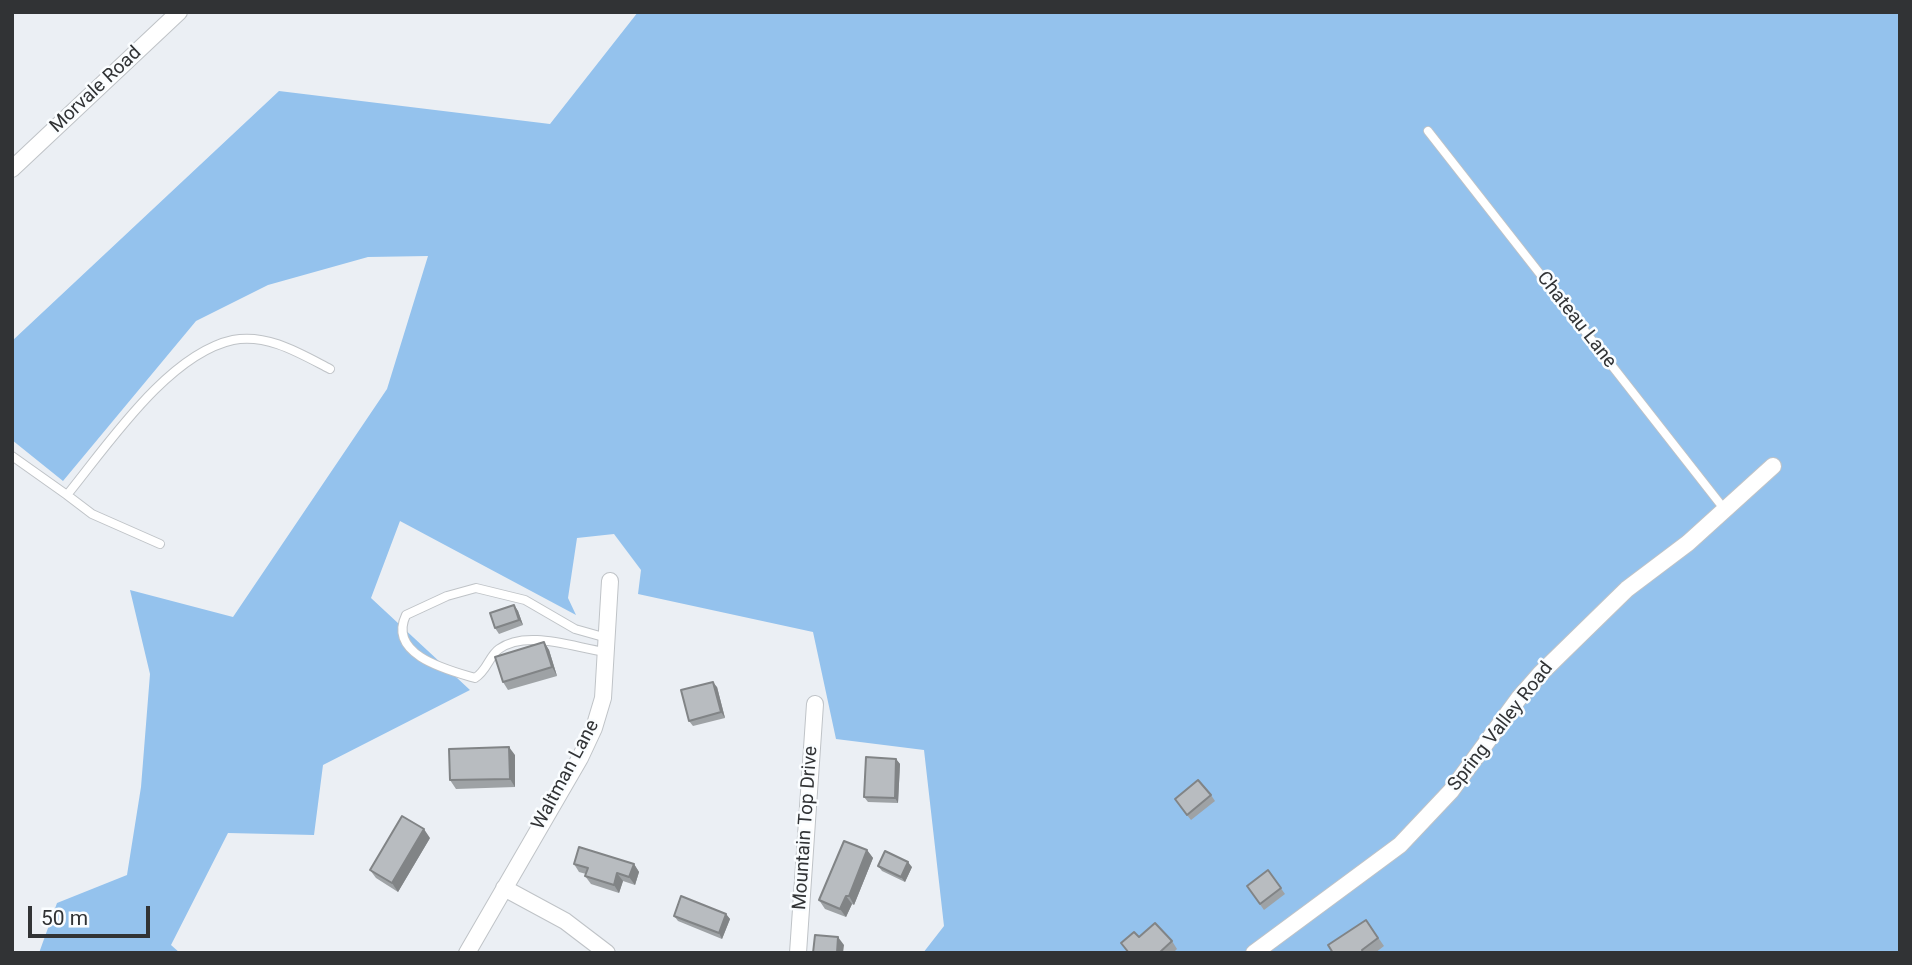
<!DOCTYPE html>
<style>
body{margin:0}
#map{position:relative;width:1912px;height:965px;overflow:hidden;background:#ebeff4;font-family:Roboto,sans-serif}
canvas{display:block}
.frame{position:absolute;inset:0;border:14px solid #313335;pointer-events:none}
.scale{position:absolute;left:28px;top:906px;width:122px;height:32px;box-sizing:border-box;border:4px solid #313335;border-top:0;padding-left:9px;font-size:21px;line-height:24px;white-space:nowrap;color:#313335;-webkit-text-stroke:5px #fafdff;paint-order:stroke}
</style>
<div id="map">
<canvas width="1912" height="965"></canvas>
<div class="frame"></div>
<div class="scale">50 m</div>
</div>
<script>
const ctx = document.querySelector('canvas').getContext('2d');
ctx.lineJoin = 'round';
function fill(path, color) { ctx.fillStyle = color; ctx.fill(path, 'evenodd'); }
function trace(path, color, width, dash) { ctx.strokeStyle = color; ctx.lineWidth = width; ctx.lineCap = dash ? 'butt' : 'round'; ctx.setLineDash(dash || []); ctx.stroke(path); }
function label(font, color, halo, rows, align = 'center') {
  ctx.font = font + ' Roboto,sans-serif'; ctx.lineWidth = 5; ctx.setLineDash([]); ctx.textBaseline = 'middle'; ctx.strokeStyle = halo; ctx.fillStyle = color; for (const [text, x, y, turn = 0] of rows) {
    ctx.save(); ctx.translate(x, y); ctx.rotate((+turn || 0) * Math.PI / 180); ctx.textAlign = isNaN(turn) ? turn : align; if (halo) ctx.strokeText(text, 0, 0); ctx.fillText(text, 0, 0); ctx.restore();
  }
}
fill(new Path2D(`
 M638,12H1900V953H923L944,926L924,750L836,739L813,632L638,594L641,570L614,534L577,538L568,598L576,615L400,521L371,598L470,690L323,765L314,835L228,833L171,945L180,953H39L57,903L127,875L141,787L150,674L130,590L233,617L387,389L428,256L368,257L268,285L196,321L63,481L12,440V341L279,91L550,124Z`), '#94c2ed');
const service = new Path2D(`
 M1428,131L1725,510
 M12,456L67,495C107,446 168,354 233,340C267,333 301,354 330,369
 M67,495L92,514L160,544
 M606,652C575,648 527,629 499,649C489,656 487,671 475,678C448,670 387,655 406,615L447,596L476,588L525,600L575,629L607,638`);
const minor = new Path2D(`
 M12,169L179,12
 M504,888L565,921L607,953
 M467,953L580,758L594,728L603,698L610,581
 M798,953L815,704
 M1254,953L1400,845L1451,791L1519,698L1540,674L1627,589L1688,543L1773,466`);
trace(service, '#bfc3c7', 10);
trace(minor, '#bfc3c7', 18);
trace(service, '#fff', 8);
trace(minor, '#fff', 16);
fill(new Path2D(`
 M514,605L518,611L523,625L499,634L495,628Z
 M544,642L549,650L557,676L508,690L503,682Z
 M717,687L725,718L693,726L689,721Z
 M515,755V787L456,789L450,780Z
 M896,759L900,764L898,803L868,802L864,797Z
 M1211,795L1215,801L1191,820L1179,805Z
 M430,838L398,892L376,878L370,870Z
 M867,850L873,858L854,905L852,904L846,917L825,909L819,900Z
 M574,864H634L639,872L635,885L623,881L619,893L591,884L585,876L586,874L579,872Z
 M878,866L912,867L905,882L882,871Z
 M1268,870L1285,894L1264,910L1247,886Z
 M726,914L730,919L722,939L678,921L674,916Z
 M1366,920L1384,946L1375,953H1333Z
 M1139,937L1172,941L1177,949L1173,953H1128L1121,943Z`), '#9ea2a5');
fill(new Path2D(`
 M514,605L518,611L523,625L519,620Z
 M544,642L549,650L557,676L552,667Z
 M713,682L717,687L725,718L721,712Z
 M509,747L515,755V787L510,779Z
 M896,759L900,764L898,803L895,798Z
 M424,829L430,838L398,892L392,883Z
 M867,850L873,858L854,905L849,896Z
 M908,862L912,867L905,882L901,877Z
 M634,864L639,872L635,885L629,877Z
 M617,873L623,881L619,893L614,885Z
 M846,896L852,904L846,917L840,909Z
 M726,914L730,919L722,939L719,933Z
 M838,937L844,945L843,953H837Z`), '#818486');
const building = new Path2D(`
 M514,605L519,620L495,628L490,613Z
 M544,642L552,667L503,682L495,657Z
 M713,682L721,712L689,721L681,690Z
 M509,747L510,779L450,780L449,749Z
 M866,757L896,759L895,798L864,797Z
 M1198,780L1211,795L1187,815L1175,799Z
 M402,816L424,829L392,883L370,870Z
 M844,841L867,850L849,896H846L840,909L819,900Z
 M579,847L634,864L629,877L617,873L614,885L585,876L588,868L574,864Z
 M885,851L908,862L901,877L878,866Z
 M1268,870L1281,888L1260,904L1247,886Z
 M681,896L726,914L719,933L674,916Z
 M1366,920L1378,938L1362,950L1363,953H1333L1328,945Z
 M1155,923L1172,941L1159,953H1129L1121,943L1134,932L1139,937Z
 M815,935L838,937L837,953H813Z`);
fill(building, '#b8bcc0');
trace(building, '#818486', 2);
label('19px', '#313335', '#fafdff', [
 ["Morvale Road",96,90,-43],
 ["Chateau Lane",1576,320,52],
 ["Spring Valley Road",1501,727,-52],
 ["Waltman Lane",566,775,-62],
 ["Mountain Top Drive",806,828,-86]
]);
</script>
